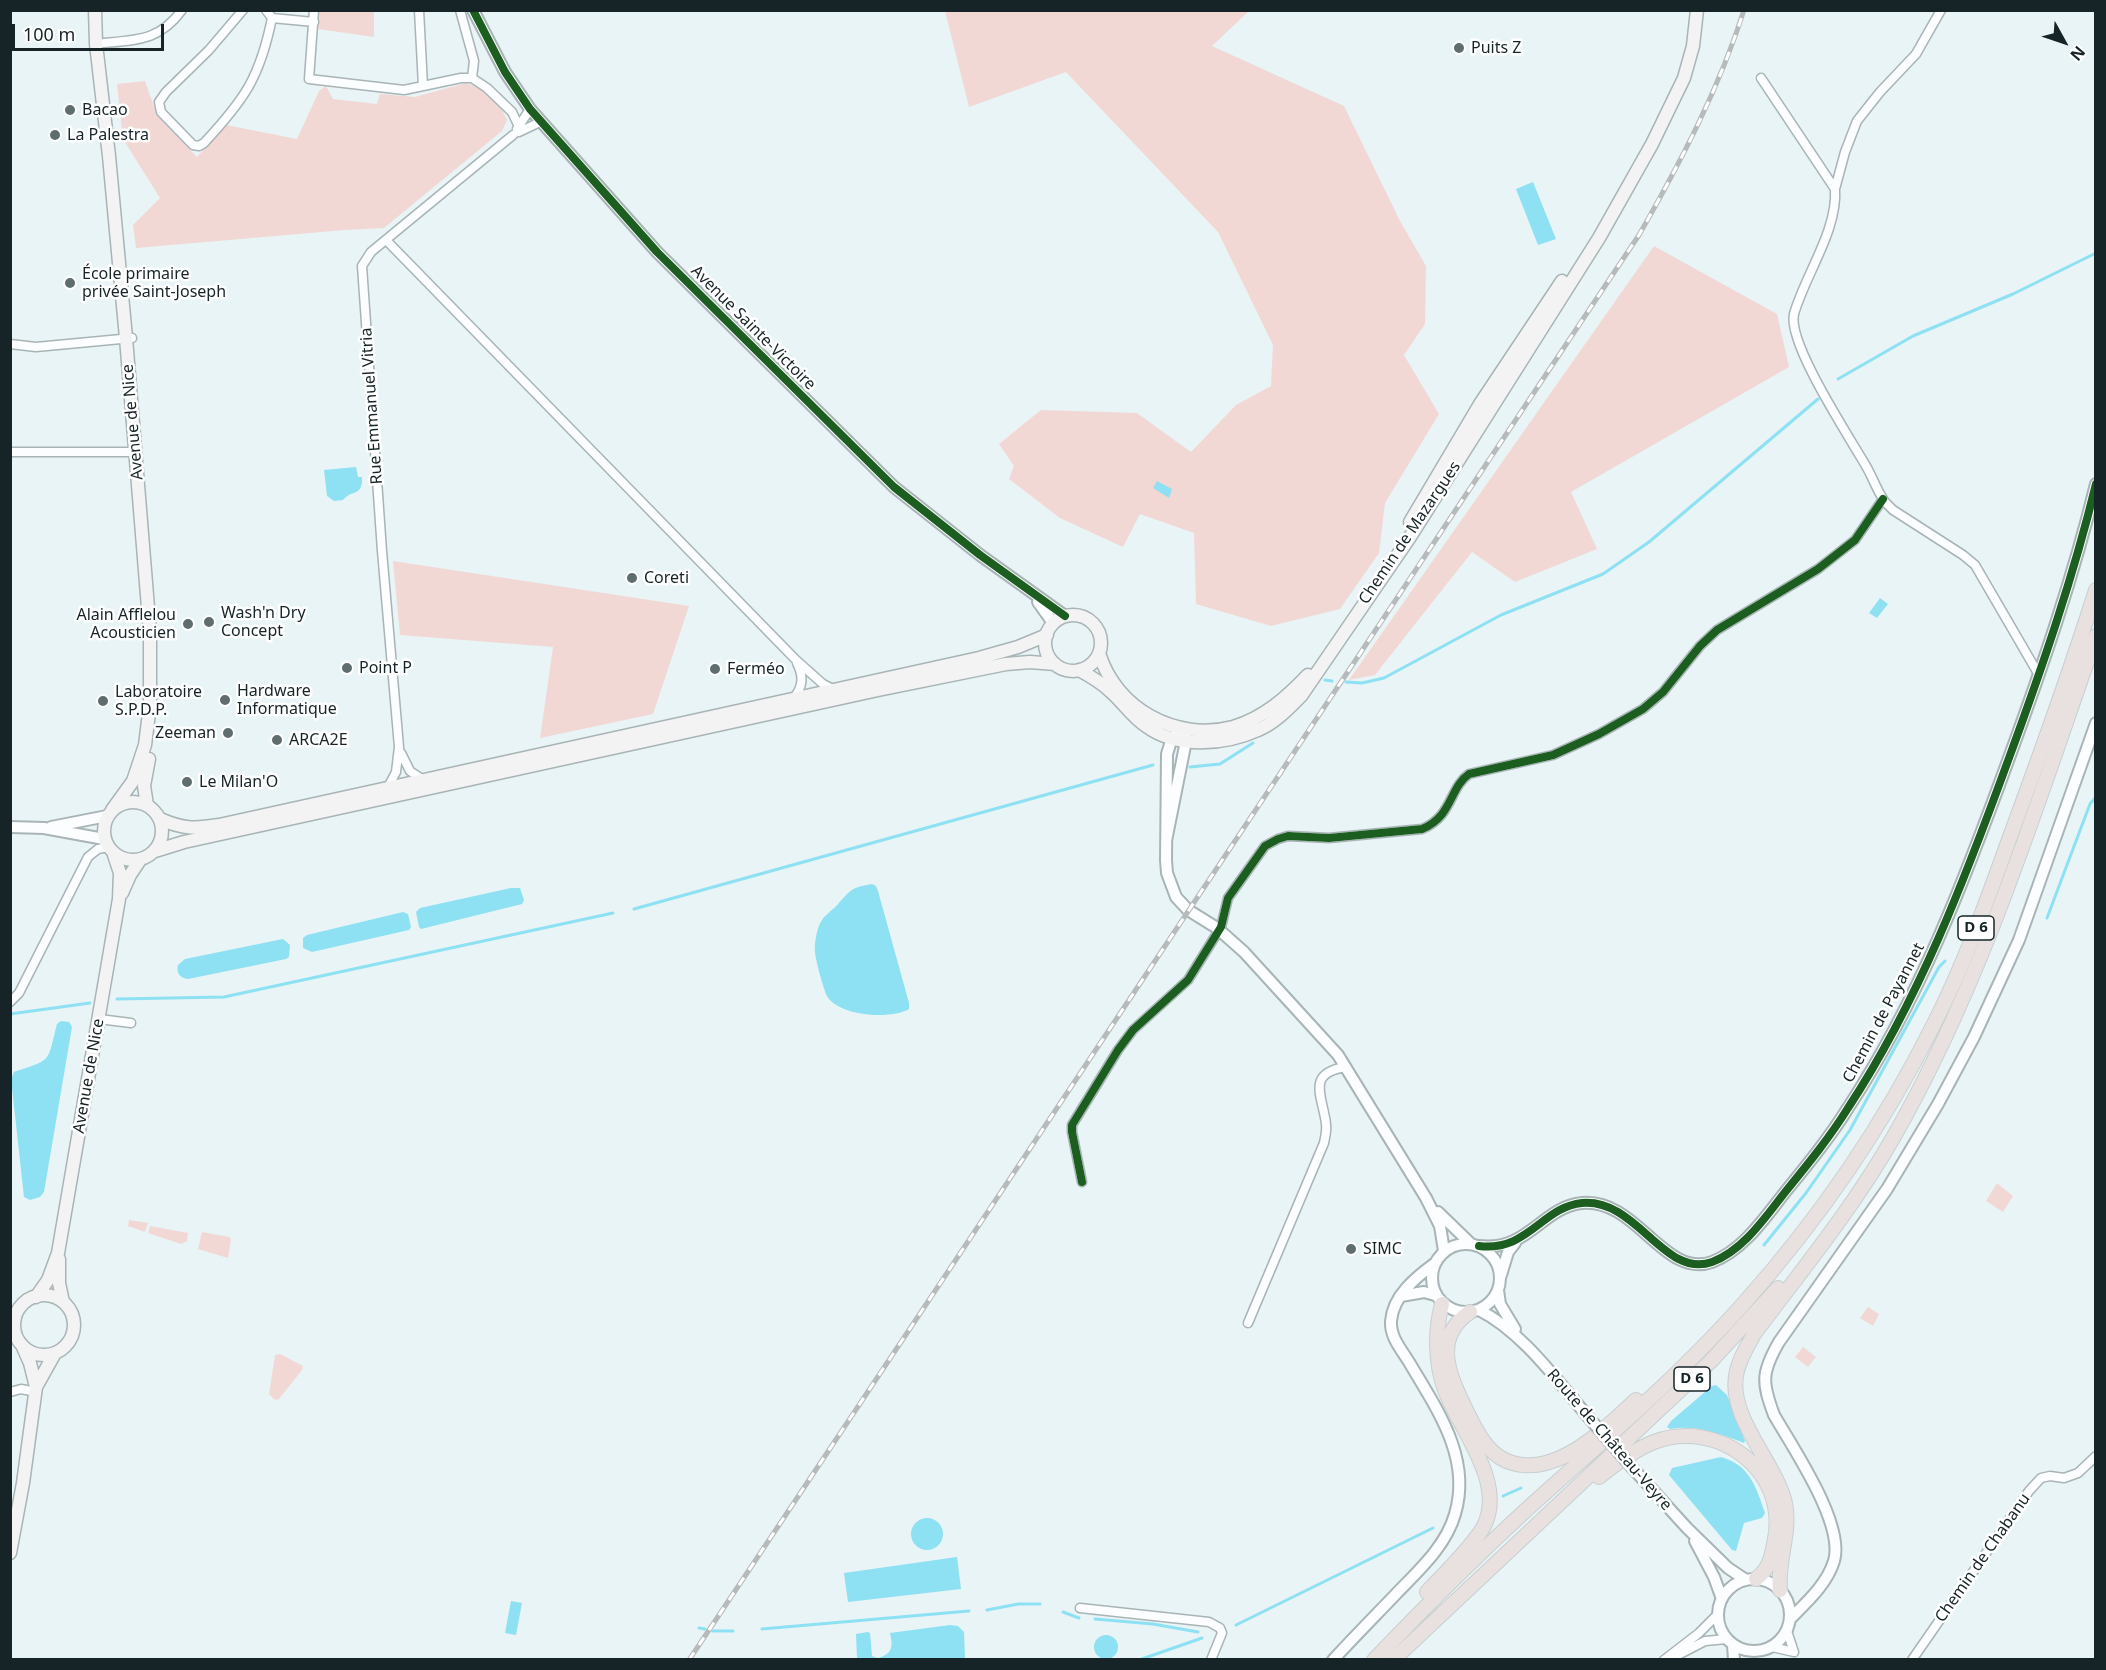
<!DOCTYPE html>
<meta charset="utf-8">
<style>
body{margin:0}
#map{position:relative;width:2106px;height:1670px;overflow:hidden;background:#e8f4f6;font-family:"Noto Sans",sans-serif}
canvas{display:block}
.frame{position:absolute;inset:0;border:12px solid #162427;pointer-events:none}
.north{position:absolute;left:2034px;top:12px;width:60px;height:60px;-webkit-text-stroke:4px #fff;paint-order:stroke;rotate:130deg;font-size:16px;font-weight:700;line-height:24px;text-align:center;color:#162427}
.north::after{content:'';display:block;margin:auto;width:21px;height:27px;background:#162427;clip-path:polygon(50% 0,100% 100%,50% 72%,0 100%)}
.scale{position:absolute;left:12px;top:24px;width:152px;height:27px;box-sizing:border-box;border:3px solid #162427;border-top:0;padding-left:8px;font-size:18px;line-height:21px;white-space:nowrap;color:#162427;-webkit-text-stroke:4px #fff;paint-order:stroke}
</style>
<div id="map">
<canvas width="2106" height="1670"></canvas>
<div class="frame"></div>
<div class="north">N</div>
<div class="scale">100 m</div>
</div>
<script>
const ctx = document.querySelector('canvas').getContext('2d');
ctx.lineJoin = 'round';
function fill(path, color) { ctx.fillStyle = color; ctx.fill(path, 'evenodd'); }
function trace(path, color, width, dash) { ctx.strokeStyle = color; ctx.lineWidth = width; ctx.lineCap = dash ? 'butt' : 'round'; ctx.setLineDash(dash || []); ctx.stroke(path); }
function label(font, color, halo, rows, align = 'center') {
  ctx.font = font + ' "Noto Sans",sans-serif'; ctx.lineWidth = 5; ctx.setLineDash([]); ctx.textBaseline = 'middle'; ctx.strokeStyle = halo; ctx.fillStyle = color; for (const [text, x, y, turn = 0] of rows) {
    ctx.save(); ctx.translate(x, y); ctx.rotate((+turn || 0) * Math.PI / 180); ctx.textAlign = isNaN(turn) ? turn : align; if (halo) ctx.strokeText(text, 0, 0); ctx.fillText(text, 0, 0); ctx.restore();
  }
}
fill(new Path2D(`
 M318,11H374V37L318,29Z
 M945,11H1249L1212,46L1344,106L1400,221L1426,266L1425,324L1404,355L1439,414L1385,503L1379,553L1340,609L1271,626L1196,604L1194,533L1140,514L1123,547L1060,518L1009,479L1014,466L999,444L1041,410L1137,413L1191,452L1236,405L1271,386L1273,345L1218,232L1066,72L969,107Z
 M145,81L157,115L197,157L226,125L297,139L319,91L326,86L333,99L377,104L380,94L415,97L466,83C481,87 502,105 507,120L502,131L384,228L345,230L136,248L133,225L160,198L123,139L117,84Z
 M1654,246L1777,314L1789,367L1571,492L1597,549L1515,582L1472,552L1375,675L1349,680Z
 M393,561L689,606L653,714L540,738L553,647L400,635Z
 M1997,1183L2013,1196L2003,1212L1986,1201Z
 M129,1220L148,1223L145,1232L128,1226Z
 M150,1226L188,1233L187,1241L181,1244L148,1233Z
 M202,1232L229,1237L231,1239L228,1258L198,1249Z
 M1868,1307L1879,1314L1873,1326L1860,1318Z
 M1803,1347L1816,1357L1808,1367L1795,1357Z
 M280,1354L303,1366L302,1370L279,1399L275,1400L269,1394L275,1355Z`), '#f2d8d4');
fill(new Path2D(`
 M1533,182L1556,239L1538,245L1516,189Z
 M356,467L358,477H362C363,497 352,489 343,500L334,501L327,496L324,470Z
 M1157,481L1172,489L1169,498L1153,488Z
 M1880,598L1888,604L1877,618L1869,613Z
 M872,884L876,886L878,891L909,1003V1009C890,1020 838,1016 827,996C823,987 816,962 815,952C814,944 817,927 822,920C826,914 833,910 838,904C852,889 850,888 872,884Z
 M511,888H520L524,900L522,904L421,929L419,927L416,912L420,908Z
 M403,912L408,914L411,927L409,930L312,952L303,948V938L307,935Z
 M283,939L290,945L289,957L286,959L188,979C180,978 176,973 178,965L185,959Z
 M61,1021L69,1022L72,1027L44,1192L40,1197L30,1200L24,1197L11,1079L14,1072C53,1059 47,1063 57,1024Z
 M1716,1385L1727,1395L1745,1441L1744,1443C1721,1434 1695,1424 1670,1429L1667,1427L1671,1421L1712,1386Z
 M1721,1457C1750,1465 1756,1487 1765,1513L1762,1518L1744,1523L1736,1551L1732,1550L1669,1475L1672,1468Z
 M911 1534a16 16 0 1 1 32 0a16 16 0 1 1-32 0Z
 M957,1557L961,1589L848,1602L844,1573Z
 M511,1601L522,1603L516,1635L505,1633Z
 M950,1625L958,1626L964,1632L965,1659H857L856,1634L868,1632L870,1633L872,1656L878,1658C893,1654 893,1646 890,1633Z
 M1094 1647a12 12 0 1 1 24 0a12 12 0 1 1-24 0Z`), '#8de1f2');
trace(new Path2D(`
 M1838,379L1913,336L2013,294L2096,253
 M1325,680L1332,681
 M1346,682L1362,683L1384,678L1501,615L1603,574L1649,542L1818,399
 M1190,767L1220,764L1253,743
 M634,909L1153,765
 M2047,918L2090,804L2096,797
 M117,999L224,997L613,913
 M10,1014L90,1003
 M1764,1245L1806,1193L1850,1130L1939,967L1945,961
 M1503,1496L1521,1488
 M987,1610L1018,1604H1040
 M1063,1612L1079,1618
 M1095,1619L1153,1624L1198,1632
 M1236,1625L1433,1528
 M699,1628L705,1629
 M762,1629L969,1611
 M713,1631H733
 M1139,1660L1202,1638`), '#8de1f2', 3);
const minor = new Path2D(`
 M243,10L209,50L166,92L159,102L161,112L193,145L199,146L204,143C245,99 260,77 272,18L266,10
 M314,10L309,79L404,90L461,78H472L487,88L512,112L521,131
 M419,10L423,86
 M460,10L474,61L472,78
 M272,18L314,22
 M104,43C139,40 160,40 182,10
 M1761,78L1835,189C1838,230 1805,275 1794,314C1787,343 1850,438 1866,466C1873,478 1877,491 1885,502L1893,510L1963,555L1975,565L2039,675
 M517,129L530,109
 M519,132L540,122
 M1835,189L1845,152L1857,121L1880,92L1916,54L1941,10
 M386,240L796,660L823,684L835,690
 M10,344L36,347L132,338
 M10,452H135
 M793,699C803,687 804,677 797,663
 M401,753L410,771L425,781
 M387,789L396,772L399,747L382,551L362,266L371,252L513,135
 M10,1002L19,993L88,857L98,849L108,847
 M99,1019L131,1023
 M1082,1182L1072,1132V1125L1118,1050L1133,1030L1188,980L1221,927L1228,898L1265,846L1278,839L1288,836L1329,838L1422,829C1453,816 1449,788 1469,774L1553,755L1599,734L1643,709L1663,692L1700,646L1717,630L1818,569L1855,540L1883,499
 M10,1312H17
 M1248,1323L1324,1143C1325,1137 1327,1131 1326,1124C1323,1097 1305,1073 1346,1067
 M10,1327L14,1331
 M10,1392L21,1389L36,1392
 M1080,1608L1209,1622L1220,1628L1222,1633L1211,1660
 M1772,1647L1794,1652L1787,1631
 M1676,1656L1705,1641L1727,1639
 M1664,1660L1699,1633L1718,1614
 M1912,1660L2029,1491L2041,1478L2050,1476L2064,1478L2078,1473L2096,1456`);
const tertiary = new Path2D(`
 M473,10L505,72L530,109L657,252L894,487L980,555L1065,616
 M1038,602L1053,623
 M10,827L44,828L104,839
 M51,827L107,816
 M1166,841L1186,741L1183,728L1172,738L1167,754L1166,860L1167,873L1176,897L1188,910L1217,928L1244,952L1338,1055L1426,1198L1440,1226L1444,1251
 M1438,1212L1470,1243
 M1432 1278a34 34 0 1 1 68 0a34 34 0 1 1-68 0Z
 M1479,1246C1528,1252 1542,1207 1582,1203C1637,1198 1664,1279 1712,1262C1744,1250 1766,1216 1786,1191C1808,1164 1830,1137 1848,1108C1919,1000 1965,879 2009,758C2042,668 2073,578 2096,484
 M1501,1275L1508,1252L1515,1243
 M1498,1290L1500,1304L1515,1329
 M1401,1296L1424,1292L1435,1295
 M1479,1310C1523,1332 1558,1382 1590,1419
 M1628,1463L1687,1528L1728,1568L1746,1580
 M1695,1541L1714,1577L1722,1599
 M1718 1615a36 36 0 1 1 72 0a36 36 0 1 1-72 0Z
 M1790,1619C1807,1602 1827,1584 1834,1561C1845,1524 1793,1448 1774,1415C1762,1383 1761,1373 1779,1342L1887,1189L1938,1104L1974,1037L2019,940L2096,723
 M1733,1645L1734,1660
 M1333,1660C1354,1637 1375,1616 1396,1594C1419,1570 1446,1546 1455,1514C1472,1457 1436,1408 1409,1362C1401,1349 1390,1337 1391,1321C1393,1296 1415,1278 1434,1264`);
const secondary = new Path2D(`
 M95,10L96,44L109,156L126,338L150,632V705L145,745L133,781L112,810
 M1410,522L1480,404L1562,281
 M1045 643a28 28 0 1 1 56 0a28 28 0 1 1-56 0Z
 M1099,653C1116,709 1176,742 1233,727C1264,718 1287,697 1308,675
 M1079,670C1090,676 1101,682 1110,691C1123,702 1132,717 1146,726C1177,749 1225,745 1258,730C1275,723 1288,709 1301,696L1410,537L1599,238L1652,144L1684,78L1693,46L1697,10
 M104 831a29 29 0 1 1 58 0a29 29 0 1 1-58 0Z
 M147,805L144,786L149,759
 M160,819C183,829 194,829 219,825L979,658L1018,647L1047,635
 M155,851L184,842L878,690L1006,664L1030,662L1055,664
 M122,893L130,875L140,860
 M59,1259V1283L63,1302
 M14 1325a30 30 0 1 1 60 0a30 30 0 1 1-60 0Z
 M36,1297L48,1280L58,1253L119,899L120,873L114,855
 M22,1345L30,1363L36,1387
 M10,1553L23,1483L36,1387L55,1353`);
const trunk = new Path2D(`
 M1470,1312C1431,1338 1450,1377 1466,1410C1475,1428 1484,1448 1501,1458C1514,1466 1531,1467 1546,1463C1580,1454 1610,1424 1636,1400
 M1599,1477C1615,1464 1634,1450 1654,1442C1718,1418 1788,1470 1775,1539C1772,1556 1770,1568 1756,1579
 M1780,1590C1777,1561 1791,1533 1785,1503C1776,1463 1729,1419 1736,1376C1738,1361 1747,1347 1754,1334C1802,1270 1853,1208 1893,1138C1983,981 2036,806 2096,636
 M1427,1592C1443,1575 1474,1545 1484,1526C1506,1482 1460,1430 1445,1390C1435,1363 1435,1330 1442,1304
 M1374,1660C1423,1609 1473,1559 1525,1511C1600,1443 1678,1378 1745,1302C1820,1218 1884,1124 1934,1024C1965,963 1988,898 2011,834C2041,753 2070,672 2096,590
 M1393,1660L1711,1361L1778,1288`);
trace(minor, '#a8b4b6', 11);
trace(tertiary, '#a8b4b6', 14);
trace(secondary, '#a8b4b6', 15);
trace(trunk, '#c8cfd1', 16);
trace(minor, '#fcfdfe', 8);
trace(tertiary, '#fcfdfe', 10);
trace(secondary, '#f4f3f3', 12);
trace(trunk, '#e8e1e0', 14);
const rail = new Path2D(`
 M689,1660L1639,235C1680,163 1719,89 1744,10`);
trace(rail, '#b7babb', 5);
trace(rail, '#fff', 3, [9]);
const tertiaryBridge = new Path2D(`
 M1590,1419L1628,1463`);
trace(tertiaryBridge, '#a8b4b6', 14, []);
trace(tertiaryBridge, '#fcfdfe', 10);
trace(new Path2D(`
 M473,10L505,72L530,109L657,252L894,487L980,555L1065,616
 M1082,1182L1072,1132V1125L1118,1050L1133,1030L1188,980L1221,927L1228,898L1265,846L1278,839L1288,836L1329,838L1422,829C1453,816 1449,788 1469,774L1553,755L1599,734L1643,709L1663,692L1700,646L1717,630L1818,569L1855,540L1883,499
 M1479,1246C1528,1252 1542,1207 1582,1203C1637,1198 1664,1279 1712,1262C1744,1250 1766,1216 1786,1191C1808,1164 1830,1137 1848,1108C1919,1000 1965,879 2009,758C2042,668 2073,578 2096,484`), '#1b5e20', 8);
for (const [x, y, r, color] of [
 [1459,48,6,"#606d6f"],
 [70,110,6,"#606d6f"],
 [55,135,6,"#606d6f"],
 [70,283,6,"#606d6f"],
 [632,578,6,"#606d6f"],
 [209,622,6,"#606d6f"],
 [188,624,6,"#606d6f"],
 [347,668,6,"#606d6f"],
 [715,669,6,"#606d6f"],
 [225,700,6,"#606d6f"],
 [103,701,6,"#606d6f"],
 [228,733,6,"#606d6f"],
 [277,740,6,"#606d6f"],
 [187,782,6,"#606d6f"],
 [1351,1249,6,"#606d6f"]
]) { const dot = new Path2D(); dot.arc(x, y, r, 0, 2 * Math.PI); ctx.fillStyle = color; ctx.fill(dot); trace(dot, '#fff', 2); }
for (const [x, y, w] of [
 [1976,928,36],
 [1692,1379,36]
]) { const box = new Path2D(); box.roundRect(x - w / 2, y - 12, w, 24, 4.5); ctx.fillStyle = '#fff'; ctx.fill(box); trace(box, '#162427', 1.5); }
label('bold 15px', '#162427', null, [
 ["D 6",1976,928],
 ["D 6",1692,1379]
]);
label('16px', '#162427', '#fff', [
 ["Puits Z",1471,48],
 ["Bacao",82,110],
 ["La Palestra",67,135],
 ["École primaire",82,274],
 ["privée Saint-Joseph",82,292],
 ["Coreti",644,578],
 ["Wash'n Dry",221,613],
 ["Concept",221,631],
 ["Alain Afflelou",176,615,"right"],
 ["Acousticien",176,633,"right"],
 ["Point P",359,668],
 ["Ferméo",727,669],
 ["Hardware",237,691],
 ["Informatique",237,709],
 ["Laboratoire",115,692],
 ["S.P.D.P.",115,710],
 ["Zeeman",216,733,"right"],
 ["ARCA2E",289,740],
 ["Le Milan'O",199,782],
 ["SIMC",1363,1249]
], 'left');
label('16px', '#162427', '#fff', [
 ["Avenue Sainte-Victoire",753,328,45],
 ["Rue Emmanuel Vitria",372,406,-94],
 ["Avenue de Nice",133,422,-95],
 ["Chemin de Mazargues",1410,533,-56],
 ["Chemin de Payannet",1884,1013,-62],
 ["Avenue de Nice",89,1076,-80],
 ["Route de Château-Veyre",1609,1440,49],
 ["Chemin de Chabanu",1983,1558,-55]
]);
</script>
